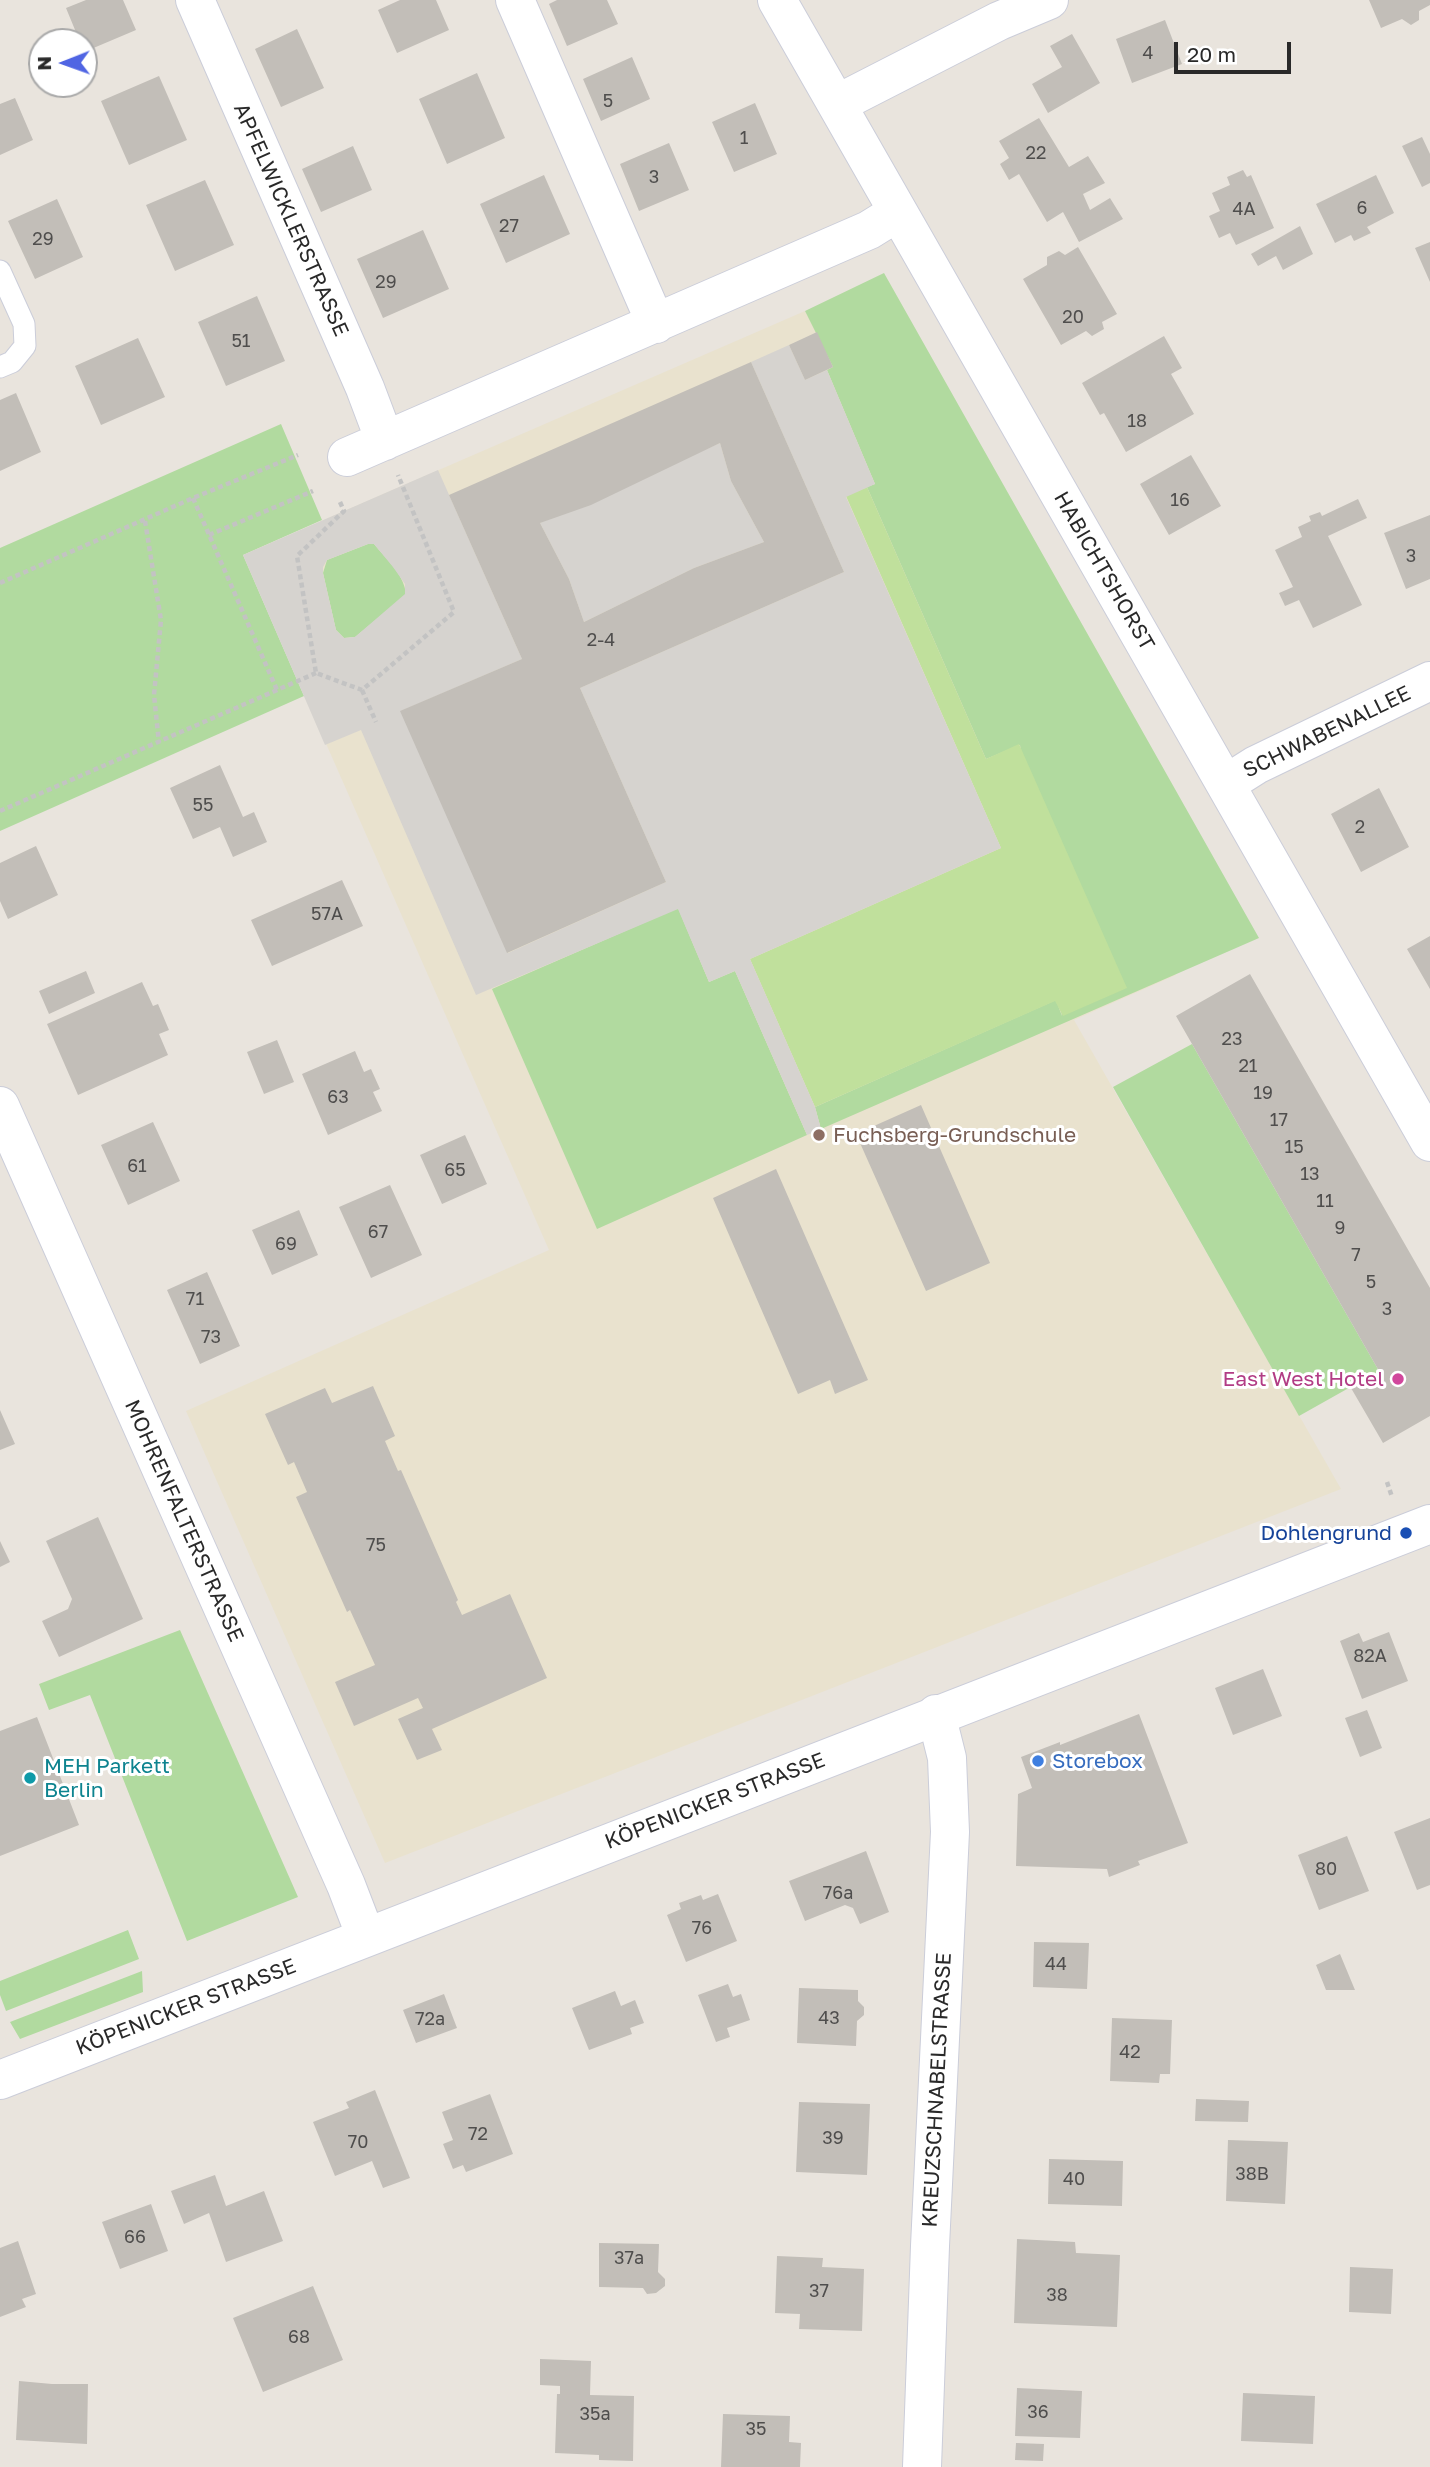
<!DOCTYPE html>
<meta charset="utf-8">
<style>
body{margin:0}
#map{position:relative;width:1430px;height:2467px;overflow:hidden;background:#e9e4dd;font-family:"Golos Text",sans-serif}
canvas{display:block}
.north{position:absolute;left:28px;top:28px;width:70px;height:70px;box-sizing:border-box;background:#fff;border:2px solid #a9a9a9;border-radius:50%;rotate:269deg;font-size:19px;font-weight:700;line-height:28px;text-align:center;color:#292929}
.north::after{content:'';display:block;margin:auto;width:24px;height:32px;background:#5065e3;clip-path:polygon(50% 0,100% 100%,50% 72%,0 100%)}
.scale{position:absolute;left:1174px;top:42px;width:117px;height:32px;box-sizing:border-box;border:4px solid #292929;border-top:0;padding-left:9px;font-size:21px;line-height:24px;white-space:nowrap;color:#292929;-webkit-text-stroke:5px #fff;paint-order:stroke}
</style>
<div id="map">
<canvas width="1430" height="2467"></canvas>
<div class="north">N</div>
<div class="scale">20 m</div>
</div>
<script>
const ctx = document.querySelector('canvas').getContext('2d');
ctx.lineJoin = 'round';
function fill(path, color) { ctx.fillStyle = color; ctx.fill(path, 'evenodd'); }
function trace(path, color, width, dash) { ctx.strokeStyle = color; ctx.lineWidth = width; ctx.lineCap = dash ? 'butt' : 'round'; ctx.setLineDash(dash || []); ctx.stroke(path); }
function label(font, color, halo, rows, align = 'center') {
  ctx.font = font + ' "Golos Text",sans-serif'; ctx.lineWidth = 6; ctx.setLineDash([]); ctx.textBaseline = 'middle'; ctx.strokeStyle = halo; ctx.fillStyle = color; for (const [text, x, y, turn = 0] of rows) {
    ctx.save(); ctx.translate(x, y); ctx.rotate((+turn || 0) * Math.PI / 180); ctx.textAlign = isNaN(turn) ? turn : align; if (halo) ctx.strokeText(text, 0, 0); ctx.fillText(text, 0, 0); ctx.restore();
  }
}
fill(new Path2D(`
 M805,311L1176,975L1074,1020L1341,1489L385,1863L186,1411L549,1250L243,555Z`), '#e9e2ce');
fill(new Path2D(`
 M884,273L1259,938L821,1129L815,1107L1056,1000L1062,1016L1020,745L986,759L867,487L875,484L827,370L833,367L805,311Z
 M281,424L322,520L243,555L304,696L0,831V548Z
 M368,544H374C386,559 405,575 406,595L355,637L344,638L336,630L323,573L327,560Z
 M678,908L709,982L735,971L807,1135L597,1229L492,989Z
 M1192,1044L1379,1371L1299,1416L1113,1087Z
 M180,1630L298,1897L187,1941L90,1695L49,1710L39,1684Z
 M128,1930L139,1959L6,2011L0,1995V1981Z
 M142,1971L143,1992L20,2039L10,2022Z`), '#b1da9f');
fill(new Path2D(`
 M867,487L986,759L1019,744L1127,988L1063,1016L1055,1001L815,1107L750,959L1001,848L846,496Z`), '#c0e09c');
fill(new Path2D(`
 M789,345L805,380L827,370L875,484L846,497L1001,848L750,959L815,1107L821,1129L807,1135L735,971L709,982L678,909L476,995L361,730L325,745L243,555L438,470L522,659L401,711L508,953L666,882L580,688L844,572L751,362ZM368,544H374L393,567L405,584V594L355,637L344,638L336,630L323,573V567L327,560Z
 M720,443L731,481L764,542L694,568L584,622L569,579L540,523Z`), '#d6d3cf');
fill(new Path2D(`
 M86,0H123L136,30L84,52V42H80L66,8Z
 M400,0H436L449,30L397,53L378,10Z
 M557,0H607L618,24L567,46L549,4Z
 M1369,0H1430V5L1419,11V20L1411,25L1402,19L1381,28Z
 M1165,20L1182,64L1132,83L1116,39Z
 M297,29L324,88L281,107L255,49Z
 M1072,34L1100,83L1048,113L1032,84L1062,67L1050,46Z
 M632,57L650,99L601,121L583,79Z
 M477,73L505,138L447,164L419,99Z
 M159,76L187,140L129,165L101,101Z
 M15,98L33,140L0,155V104Z
 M755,103L777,154L734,172L712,122Z
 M1039,118L1069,167L1088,156L1105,183L1083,194L1090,210L1110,198L1123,219L1079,242L1063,212L1047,222L1019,174L1009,180L1000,164L1009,158L999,141Z
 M1422,137L1430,154V183L1422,187L1402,146Z
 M669,143L689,190L639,211L620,164Z
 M353,146L372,190L321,212L302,169Z
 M1243,170L1247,177L1251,175L1274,228L1236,245L1230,233L1219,238L1209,216L1220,211L1212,193L1230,185L1227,177Z
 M544,175L570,234L506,263L480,204Z
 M1376,175L1394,213L1367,227L1371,233L1354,241L1351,235L1335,243L1316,204Z
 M205,180L234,245L175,271L146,205Z
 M57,199L83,257L35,279L8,221Z
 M1300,226L1313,254L1283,270L1276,256L1258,266L1251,254Z
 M423,230L449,289L383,318L357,259Z
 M1430,242V282L1415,248Z
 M1078,247L1117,314L1102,322L1104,329L1092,336L1086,331L1061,345L1023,279L1047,265V257L1059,251L1065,255Z
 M257,296L285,361L226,386L198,322Z
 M817,332L833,367L805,380L789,345Z
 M1164,336L1182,368L1171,374L1194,414L1126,452L1104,413L1100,415L1082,383Z
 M138,338L165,397L101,425L75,366Z
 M751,362L844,572L580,688L666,882L507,953L400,711L522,659L449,495ZM720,443L731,481L764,542L694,568L584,622L569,579L540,523L591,505Z
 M16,393L41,452L0,471V400Z
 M1191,455L1221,506L1169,535L1140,484Z
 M1358,499L1367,518L1328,536L1362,605L1313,628L1299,600L1285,606L1279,593L1293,587L1275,550L1302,537L1298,527L1311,521L1309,516L1320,512L1322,516Z
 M1430,515V579L1406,589L1384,533Z
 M220,765L243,817L254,812L267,842L233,857L220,827L193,839L170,788Z
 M1379,788L1409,847L1361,872L1331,814Z
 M36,846L58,895L8,919L0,901V863Z
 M342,880L363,926L272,966L251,920Z
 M1430,936V989L1407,949Z
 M86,971L95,993L49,1014L39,991Z
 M1250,974L1430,1288V1416L1383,1443L1351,1388L1379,1371L1176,1016Z
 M142,982L153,1006L158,1004L169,1030L159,1034L168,1055L78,1095L47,1024Z
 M277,1040L294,1082L264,1094L247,1052Z
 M355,1051L364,1072L371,1069L380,1089L373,1092L382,1111L328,1135L302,1074Z
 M921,1105L990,1263L926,1291L856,1134Z
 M153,1122L180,1181L128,1205L101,1145Z
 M465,1135L487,1184L442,1204L420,1155Z
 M776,1169L868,1380L835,1394L830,1380L798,1394L713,1198Z
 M390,1185L422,1255L371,1278L339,1207Z
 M299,1210L318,1255L272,1275L252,1230Z
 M207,1272L240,1346L200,1364L167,1290Z
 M373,1386L395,1436L385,1441L398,1471L401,1470L458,1600L456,1602L462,1615L510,1594L547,1678L432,1729L442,1750L417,1760L398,1719L423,1708L418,1698L354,1726L335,1682L375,1665L350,1610L347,1612L296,1497L307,1492L294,1462L288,1465L265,1414L325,1388L332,1403Z
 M0,1410L15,1444L0,1450Z
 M98,1517L143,1619L59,1657L42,1621L68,1609L72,1599L46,1541Z
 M0,1541L10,1562L0,1567Z
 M1389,1632L1408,1681L1362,1699L1340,1641L1359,1633L1363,1642Z
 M1263,1669L1282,1716L1233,1735L1215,1688Z
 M1367,1710L1382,1748L1360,1757L1345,1718Z
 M1139,1714L1188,1843L1138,1861L1140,1865L1109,1877L1107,1869L1016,1866L1018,1794L1032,1788L1021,1757L1060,1742V1745Z
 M37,1717L79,1825L0,1856V1731Z
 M1430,1818V1885L1417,1890L1394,1832Z
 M1347,1836L1369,1891L1319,1910L1298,1855Z
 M866,1851L889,1912L860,1924L853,1908L845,1905L805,1921L789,1881Z
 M718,1894L737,1941L686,1962L667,1915L681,1909L679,1903L701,1895L703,1900Z
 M1034,1942L1089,1943L1087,1989L1033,1987Z
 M1340,1954L1355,1990H1326L1316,1965Z
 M728,1984L733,1997L741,1994L750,2020L727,2028L730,2037L716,2042L698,1995Z
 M799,1988L858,1990V2001L864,2007V2015L857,2021L856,2046L797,2043Z
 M615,1991L621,2006L635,2000L644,2023L630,2028L632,2034L589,2050L572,2008Z
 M444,1994L457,2028L416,2043L403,2010Z
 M1112,2018L1172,2020L1170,2074H1160L1159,2083L1110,2081Z
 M375,2090L410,2178L383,2188L372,2161L335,2176L313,2122L349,2108L346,2102Z
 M490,2094L513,2154L466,2172L463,2165L453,2169L443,2144L453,2140L442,2112Z
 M1196,2099L1249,2101L1248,2122L1195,2121Z
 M799,2102L870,2104L867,2175L796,2172Z
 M1228,2140L1288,2142L1285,2204L1226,2201Z
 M1049,2159L1123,2161L1122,2206L1048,2204Z
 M215,2175L226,2206L264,2191L283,2241L226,2262L209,2213L184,2224L171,2191Z
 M151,2204L168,2251L120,2269L102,2222Z
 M1017,2239L1075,2242L1076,2253L1120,2255L1117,2327L1014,2323Z
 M18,2241L36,2294L22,2299L26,2307L0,2317V2248Z
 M599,2243L659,2244L658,2272L665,2279V2286L656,2293L647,2294L643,2288L599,2287Z
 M777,2256L823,2258L822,2267L864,2269L862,2331L799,2329L800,2314L775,2313Z
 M1350,2267L1393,2269L1391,2314L1349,2312Z
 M313,2286L343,2360L263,2392L233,2318Z
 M540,2359L591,2361L590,2395L634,2396L633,2461L599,2460V2455L555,2453L557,2394H560V2386L540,2385Z
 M19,2381L52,2384H88L87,2444L16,2440Z
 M1017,2388L1082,2391L1080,2438L1015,2436Z
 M1243,2393L1315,2396L1313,2444L1241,2441Z
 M723,2414L790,2416L789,2442L801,2443L800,2467H721Z
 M1016,2443L1044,2444L1043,2461L1015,2460Z`), '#c2beb8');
const lane = new Path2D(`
 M0,271L24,324L25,346L12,362L0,367`);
const street = new Path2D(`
 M195,0L365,388L385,441
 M515,0L656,324
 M777,0L1430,1142
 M837,104L999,21L1049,0
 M347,457L869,230L898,212
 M1226,784L1256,765L1430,681
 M0,1106L346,1885L366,1937
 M922,2467L930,2246L950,1832L947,1758L936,1714`);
const secondary = new Path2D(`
 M0,2080L1430,1524`);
trace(lane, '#cbcdd9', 23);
trace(street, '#cbcdd9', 40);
trace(secondary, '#cbcdd9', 40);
trace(new Path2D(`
 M193,498L277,690
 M340,502L344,511L297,556L316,673L362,690L454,612L398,475
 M145,521L161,620L154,695L159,743
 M209,535L313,491
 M0,583L193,498L298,455
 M362,690L376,722
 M0,811L316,673
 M1387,1482L1392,1497`), '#c3c3c3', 4.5, [5, 3.5]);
trace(lane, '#fff', 21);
trace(street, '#fff', 38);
trace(secondary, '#fff', 38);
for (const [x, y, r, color] of [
 [819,1135,7,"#8d6e63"],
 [1398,1379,7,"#d1479c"],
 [1406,1533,7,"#1a4fb4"],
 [1038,1761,7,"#3f7fe0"],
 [30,1778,7,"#0f9aa8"]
]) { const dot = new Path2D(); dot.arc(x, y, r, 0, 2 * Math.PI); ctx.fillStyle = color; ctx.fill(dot); trace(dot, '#fff', 2.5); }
label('18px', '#4f4e4d', null, [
 ["4",1148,53],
 ["5",608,101],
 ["1",744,138],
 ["22",1036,153],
 ["3",654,177],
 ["6",1362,208],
 ["4A",1244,209],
 ["27",509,226],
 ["29",43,239],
 ["29",386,282],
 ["20",1073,317],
 ["51",241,341],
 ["18",1137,421],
 ["16",1180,500],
 ["3",1411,556],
 ["2-4",601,640],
 ["55",203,805],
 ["2",1360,827],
 ["57A",327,914],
 ["23",1232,1039],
 ["21",1248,1066],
 ["19",1263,1093],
 ["63",338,1097],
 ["17",1279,1120],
 ["15",1294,1147],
 ["61",137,1166],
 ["65",455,1170],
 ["13",1310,1174],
 ["11",1325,1201],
 ["9",1340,1228],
 ["67",378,1232],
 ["69",286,1244],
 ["7",1356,1255],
 ["5",1371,1282],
 ["71",195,1299],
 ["3",1387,1309],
 ["73",211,1337],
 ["75",376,1545],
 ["82A",1370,1656],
 ["80",1326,1869],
 ["76a",838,1893],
 ["76",702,1928],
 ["44",1056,1964],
 ["43",829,2018],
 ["72a",430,2019],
 ["42",1130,2052],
 ["72",478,2134],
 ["39",833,2138],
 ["70",358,2142],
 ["38B",1252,2174],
 ["40",1074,2179],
 ["66",135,2237],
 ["37a",629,2258],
 ["37",819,2291],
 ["38",1057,2295],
 ["68",299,2337],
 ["36",1038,2412],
 ["35a",595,2414],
 ["35",756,2429]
]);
label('21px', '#292929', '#fff', [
 ["APFELWICKLERSTRASSE",291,220,66],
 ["HABICHTSHORST",1104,571,60],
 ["SCHWABENALLEE",1327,732,-26],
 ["MOHRENFALTERSTRASSE",184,1521,66],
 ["KÖPENICKER STRASSE",715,1801,-21],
 ["KÖPENICKER STRASSE",186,2007,-21],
 ["KREUZSCHNABELSTRASSE",937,2090,-87]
]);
label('21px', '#785e54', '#fff', [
 ["Fuchsberg-Grundschule",833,1135]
], 'left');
label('21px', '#b23c85', '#fff', [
 ["East West Hotel",1384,1379]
], 'right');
label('21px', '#164399', '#fff', [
 ["Dohlengrund",1392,1533]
], 'right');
label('21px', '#366cbe', '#fff', [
 ["Storebox",1052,1761]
], 'left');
label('21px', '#0d838f', '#fff', [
 ["MEH Parkett",44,1766],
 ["Berlin",44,1790]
], 'left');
</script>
